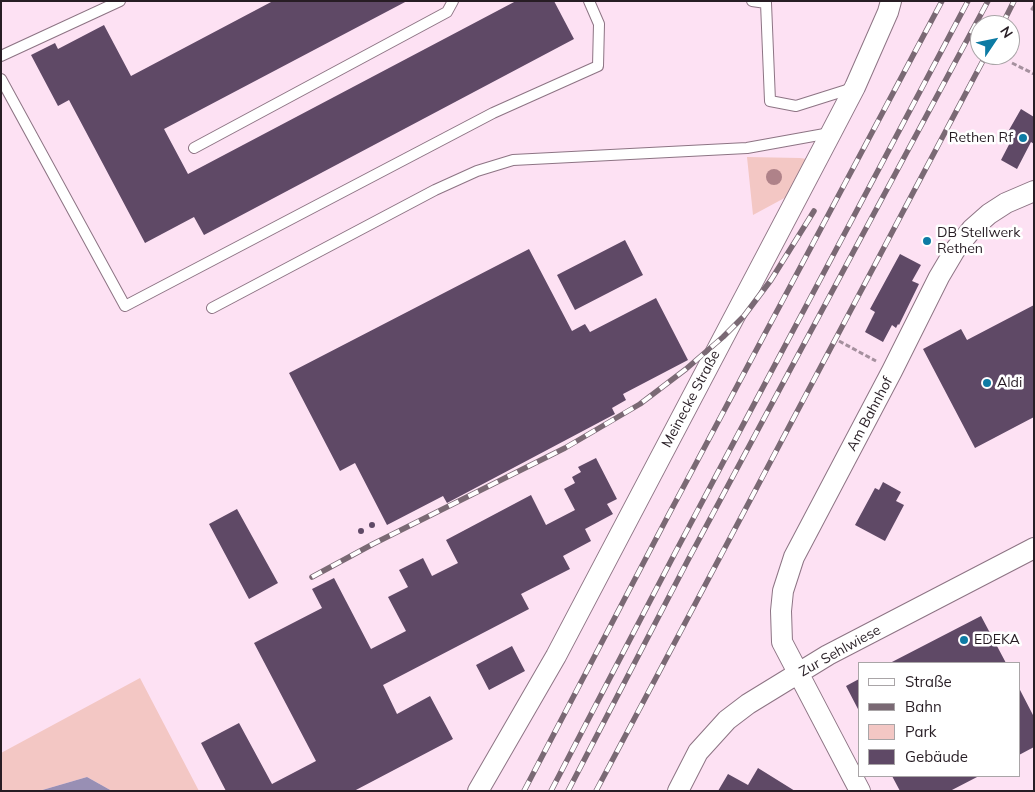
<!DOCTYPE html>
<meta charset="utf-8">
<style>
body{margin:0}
#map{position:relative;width:1035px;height:792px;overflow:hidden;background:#fde1f3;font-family:Mulish,sans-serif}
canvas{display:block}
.frame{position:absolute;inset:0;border:2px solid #271d24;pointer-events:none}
.legend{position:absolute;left:858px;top:662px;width:162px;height:115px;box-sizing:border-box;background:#fff;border:1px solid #a9a5a7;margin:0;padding:6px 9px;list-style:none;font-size:15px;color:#271d24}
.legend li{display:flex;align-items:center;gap:10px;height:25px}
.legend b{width:25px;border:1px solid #a9a5a7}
.north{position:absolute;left:970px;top:15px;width:50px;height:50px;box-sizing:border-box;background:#fff;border:1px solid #a9a5a7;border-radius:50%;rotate:56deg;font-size:14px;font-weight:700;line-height:20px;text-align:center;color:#271d24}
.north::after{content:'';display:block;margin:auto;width:18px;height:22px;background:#0d7ba4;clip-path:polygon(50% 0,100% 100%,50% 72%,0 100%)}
</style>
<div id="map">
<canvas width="1035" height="792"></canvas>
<div class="frame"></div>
<ul class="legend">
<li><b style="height:6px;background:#fff"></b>Straße</li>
<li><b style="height:6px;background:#7a6974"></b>Bahn</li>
<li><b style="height:14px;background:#f3c7c4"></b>Park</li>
<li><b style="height:14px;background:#5f4966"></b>Gebäude</li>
</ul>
<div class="north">N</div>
</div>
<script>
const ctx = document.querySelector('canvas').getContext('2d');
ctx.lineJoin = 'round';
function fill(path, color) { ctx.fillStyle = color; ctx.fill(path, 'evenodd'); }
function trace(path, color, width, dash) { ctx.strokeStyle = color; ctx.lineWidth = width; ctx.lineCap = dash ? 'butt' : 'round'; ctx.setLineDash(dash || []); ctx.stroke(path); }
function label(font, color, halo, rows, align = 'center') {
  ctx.font = font + ' Mulish,sans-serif'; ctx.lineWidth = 5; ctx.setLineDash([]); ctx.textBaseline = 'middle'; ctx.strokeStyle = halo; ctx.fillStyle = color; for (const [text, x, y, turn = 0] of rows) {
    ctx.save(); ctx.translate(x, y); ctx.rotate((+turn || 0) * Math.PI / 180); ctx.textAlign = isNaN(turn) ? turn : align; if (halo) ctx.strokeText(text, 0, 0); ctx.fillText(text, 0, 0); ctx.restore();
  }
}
fill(new Path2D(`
 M747,157L800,158L807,159L790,195L753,215Z
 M140,678L199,791H112L87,777L39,791H1V753Z`), '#f3c7c4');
fill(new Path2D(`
 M87,777L112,791H39Z`), '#988fb4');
fill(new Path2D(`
 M273,1H407L164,129L188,174L516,1H554L574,39L204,235L194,217L145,243L69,100L58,106L31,55L55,43L58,49L104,25L131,76Z
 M1021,109L1034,117V144L1031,142L1017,169L1001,160L1015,133L1009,130Z
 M625,240L643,275L575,310L557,275Z
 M529,249L572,331L585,324L590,332L656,298L688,360L623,394L626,400L612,408L615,414L447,503L443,496L387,525L355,463L340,471L289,373Z
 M900,254L921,265L912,281L919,284L899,325L898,324L896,328L892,325L883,342L865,332L875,312L870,309Z
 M1034,305V417L975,448L923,349L961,329L967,340Z
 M596,458L617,499L607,504L613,514L585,529L591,541L563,556L570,569L521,594L529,609L383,685L397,714L430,696L453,739L354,791H226L201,743L239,723L272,784L316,761L254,643L322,608L312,589L334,578L371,649L406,631L388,597L408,587L399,570L423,558L432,576L458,563L446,540L531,495L546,525L575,510L564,489L575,483L572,477L581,472L578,467Z
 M883,482L901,492L896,501L904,505L885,541L855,525L875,488L879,490Z
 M237,509L278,583L249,599L209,524Z
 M369 525a3 3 0 1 1 6 0a3 3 0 1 1-6 0Z
 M358 531a3 3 0 1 1 6 0a3 3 0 1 1-6 0Z
 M981,616L1006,663H890Z
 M512,646L525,671L489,690L476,665Z
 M859,679V711L846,686Z
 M1019,688L1034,717V747L1019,755Z
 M758,768L795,791H718L728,774L748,785Z
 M892,776H979L950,791H900Z`), '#5f4966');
const service = new Path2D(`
 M752,1L766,3L770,101L796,106L853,88
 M1,56L120,1
 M1,79L125,306L493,113L598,66L599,24L589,1
 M194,148L447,12L453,1
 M212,308L435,190L477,171L513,160L747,148L830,133`);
const minor = new Path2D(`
 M478,791L556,656L831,133L855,87L888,12L891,1
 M678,791L698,752L727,720L748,704L828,655L1034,548
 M860,791L782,642L781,611L783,591L794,557L892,371L939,277L955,250L972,229L989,214L1006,203L1034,191`);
trace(service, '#8d7484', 12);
trace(minor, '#8d7484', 22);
trace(new Path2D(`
 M1034,6L1032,9L1034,10
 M1012,63L1034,74
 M839,341L876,361`), '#a5909e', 3, [5, 2.5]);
trace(service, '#fff', 10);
trace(minor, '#fff', 20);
const rail = new Path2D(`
 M1002,25L1014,1
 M312,577L373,544L565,448L640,404L686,369L723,337L744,316L771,280L814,211
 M524,791L669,514L942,1
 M551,791L675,553L968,1
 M568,791L688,560L988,1
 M596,791L986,55`);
trace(rail, '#7a6974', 5.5);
trace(rail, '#fff', 4, [11]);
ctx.fillStyle = '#af8289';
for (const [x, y] of [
 [774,177]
]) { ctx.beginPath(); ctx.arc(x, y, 8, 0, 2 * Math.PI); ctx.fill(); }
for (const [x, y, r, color] of [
 [1023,138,5,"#0d7ba4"],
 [927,241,5,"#0d7ba4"],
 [987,383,5,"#0d7ba4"],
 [964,640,5,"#0d7ba4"]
]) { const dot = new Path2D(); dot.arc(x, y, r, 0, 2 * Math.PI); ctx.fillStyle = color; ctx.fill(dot); trace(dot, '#fff', 2); }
label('14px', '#271d24', '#fff', [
 ["Rethen Rf",1013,138,"right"],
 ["DB Stellwerk",937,233],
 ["Rethen",937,249],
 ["Aldi",997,383],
 ["EDEKA",974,640]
], 'left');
label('14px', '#271d24', '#fff', [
 ["Meinecke Straße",691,399,-62],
 ["Am Bahnhof",870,414,-62],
 ["Zur Sehlwiese",840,651,-29]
]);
</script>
